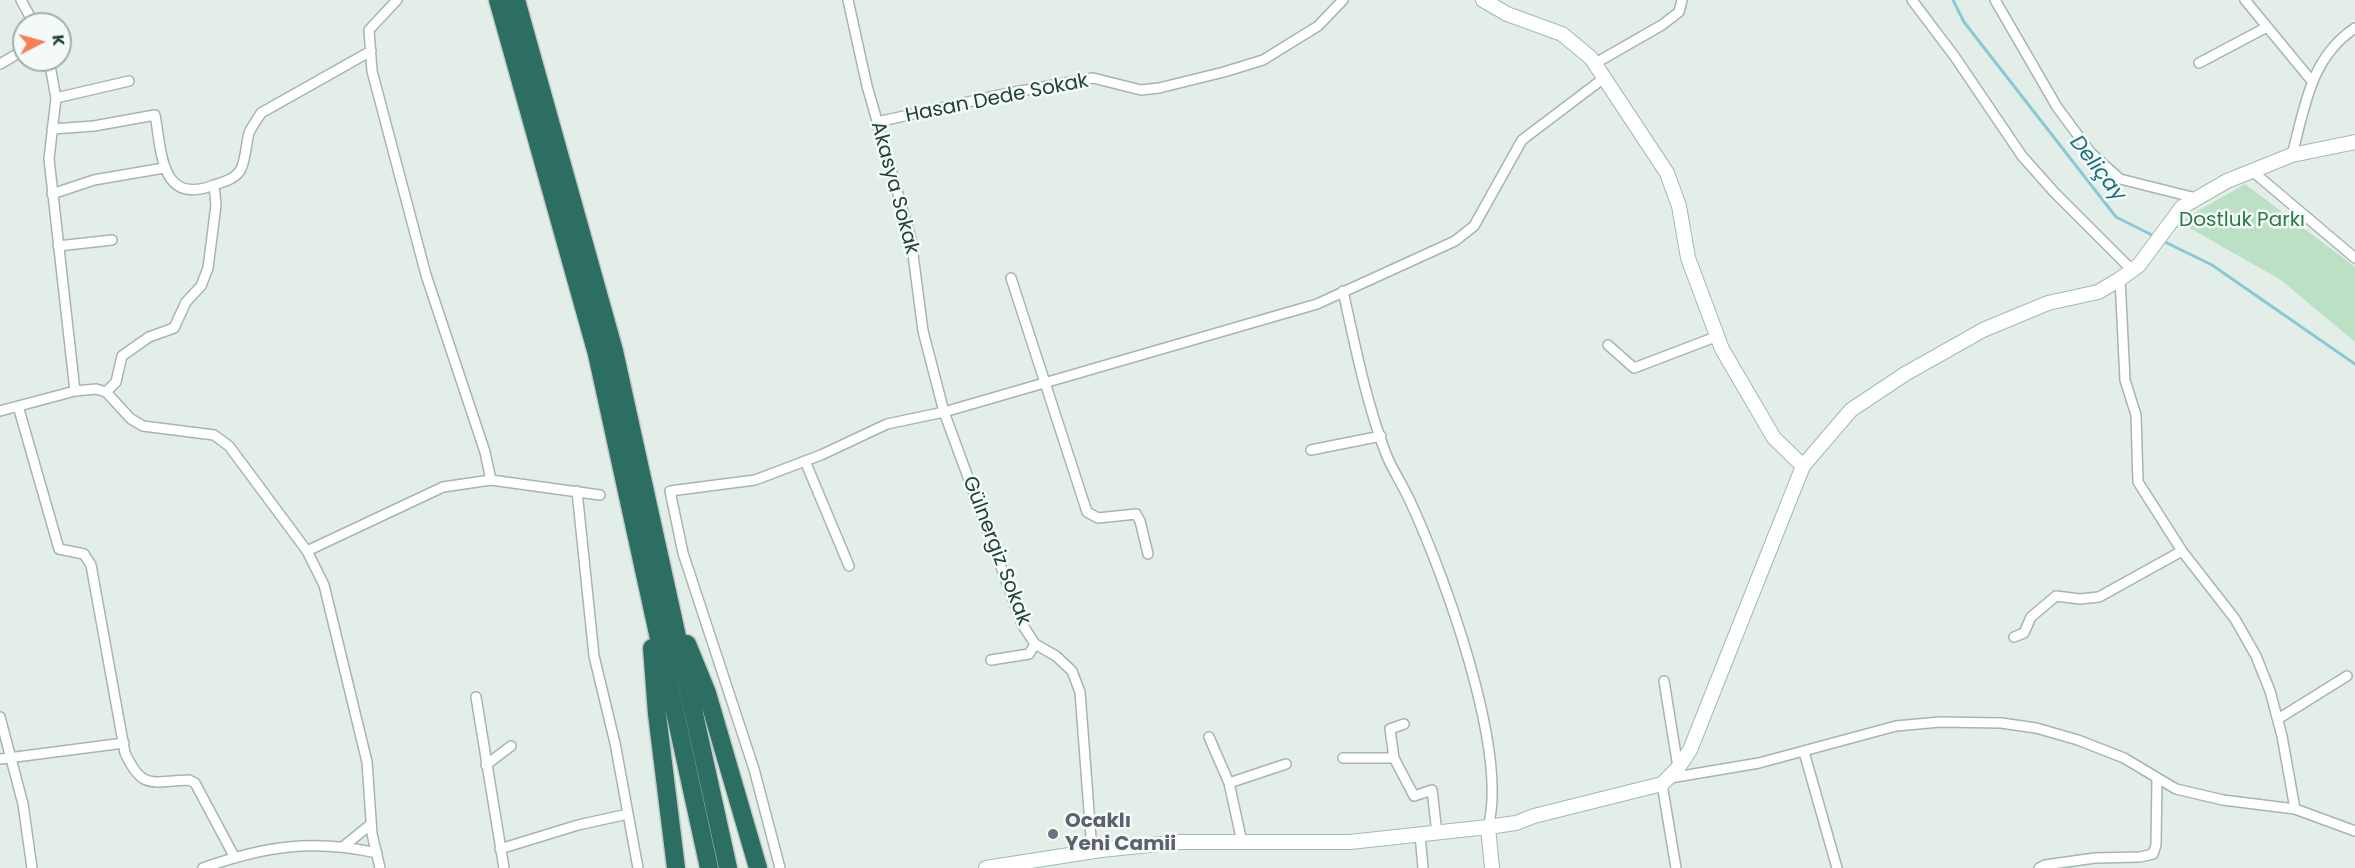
<!DOCTYPE html>
<meta charset="utf-8">
<style>
body{margin:0}
#map{position:relative;width:2355px;height:868px;overflow:hidden;background:#e3eee9;font-family:Poppins,sans-serif}
canvas{display:block}
.north{position:absolute;left:12px;top:12px;width:60px;height:60px;box-sizing:border-box;background:#f4faf7;border:2px solid #a0b0ab;border-radius:50%;rotate:84deg;font-size:16px;font-weight:700;line-height:24px;text-align:center;color:#224038}
.north::after{content:'';display:block;margin:auto;width:21px;height:27px;background:#f87f57;clip-path:polygon(50% 0,100% 100%,50% 72%,0 100%)}
</style>
<div id="map">
<canvas width="2355" height="868"></canvas>
<div class="north">K</div>
</div>
<script>
const ctx = document.querySelector('canvas').getContext('2d');
ctx.lineJoin = 'round';
function fill(path, color) { ctx.fillStyle = color; ctx.fill(path, 'evenodd'); }
function trace(path, color, width, dash) { ctx.strokeStyle = color; ctx.lineWidth = width; ctx.lineCap = dash ? 'butt' : 'round'; ctx.setLineDash(dash || []); ctx.stroke(path); }
function label(font, color, halo, rows, align = 'center') {
  ctx.font = font + ' Poppins,sans-serif'; ctx.lineWidth = 5; ctx.setLineDash([]); ctx.textBaseline = 'middle'; ctx.strokeStyle = halo; ctx.fillStyle = color; for (const [text, x, y, turn = 0] of rows) {
    ctx.save(); ctx.translate(x, y); ctx.rotate((+turn || 0) * Math.PI / 180); ctx.textAlign = isNaN(turn) ? turn : align; if (halo) ctx.strokeText(text, 0, 0); ctx.fillText(text, 0, 0); ctx.restore();
  }
}
fill(new Path2D(`
 M2245,184L2355,267V342L2281,280L2179,222Z`), '#bbe0c5');
trace(new Path2D(`
 M1953,0L1964,22L2116,217L2154,236
 M2163,241L2212,265L2355,364`), '#89c9d5', 3);
const street = new Path2D(`
 M21,0L34,24
 M397,0L369,30L372,71L426,275L485,452L491,480
 M848,0L867,86L911,239L923,331L944,412L1022,624L1035,644L1056,656L1072,671L1080,692L1092,851
 M1912,0L1955,57L2022,156L2054,192L2132,270
 M1995,0L2057,107L2091,153L2120,179L2196,198
 M2245,0L2311,80
 M49,60L56,98L49,159L75,391
 M2199,63L2267,27
 M0,64L24,50
 M1594,64L1662,25L1679,12L1682,0
 M56,98L129,81
 M877,122L1004,94L1093,78L1141,90L1159,88L1224,72L1263,60L1318,26L1343,0
 M52,129L94,126L155,115C162,152 160,206 214,185C223,182 236,179 241,169C246,158 246,144 249,133C252,126 257,120 261,113L371,51
 M2292,155C2305,107 2310,58 2355,28
 M2251,170L2355,258
 M52,194L94,180L164,168
 M58,246L112,240
 M1011,278L1087,512L1098,518L1136,514L1140,521L1148,554
 M2120,279L2125,380L2136,415L2138,482L2182,551L2235,619L2256,656L2270,691L2282,736L2295,809
 M1343,291C1355,345 1366,402 1386,454C1392,469 1402,484 1409,499C1443,571 1509,751 1488,827
 M1608,345L1634,368L1718,336
 M106,392L116,382L122,356L149,337L174,328L186,302L201,286L208,268L216,205L214,185
 M18,406L59,549L84,554L91,565L125,753C143,791 151,781 189,780L195,783L235,858
 M0,411L75,391L96,389L106,392L131,419L143,426L214,435L229,446L307,551L324,585L367,762L372,834L380,868
 M1311,450L1381,436
 M805,461L849,566
 M577,491L594,656L615,743L638,868
 M307,551L443,487L491,480L600,495
 M2014,637L2024,633L2031,617L2056,596L2080,599L2099,597L2182,551
 M991,660L1029,654L1035,644
 M1664,681L1678,767
 M476,697L504,868
 M0,717L23,804L32,868
 M2278,719L2347,676
 M1209,737L1229,783L1242,842
 M1804,752L1837,868
 M1343,758H1394L1414,796L1432,790L1437,833
 M1394,758L1390,729L1404,724
 M0,759L124,743
 M486,765L511,746
 M1670,778L1759,763L1896,726L1940,722L2001,723L2036,728L2078,740L2124,758L2176,789L2223,800L2295,809L2355,831
 M1229,783L1286,764
 M1662,784L1676,868
 M1420,834L1423,868
 M344,846L371,824
 M500,849L578,825L628,814
 M203,868C264,846 313,839 377,853
 M780,868L754,769L683,553L670,491L755,480L821,455L887,424L944,412L1317,304L1455,241L1474,226L1522,140L1604,78
 M2039,868L2045,865L2095,858L2140,857L2153,854L2156,845L2157,778`);
const secondary = new Path2D(`
 M1483,0L1507,14L1562,34L1591,58L1667,173L1679,206L1688,258L1722,349L1774,438L1803,466
 M1488,827L1492,868
 M986,868L1101,850L1180,842H1350L1488,827L1516,823L1534,816L1662,784L1678,768L1690,750L1803,466L1851,410L1905,374L1983,330L2048,303L2098,292L2120,279L2139,265L2182,207L2227,181L2292,155L2355,142`);
const highway = new Path2D(`
 M498,0L597,354L709,868
 M516,0L614,351L728,868
 M687,644L707,693L758,868
 M652,648L657,714L676,868`);
trace(street, '#a5b6b0', 12);
trace(secondary, '#a1bab1', 16);
trace(highway, '#c1cac7', 21);
trace(street, '#fff', 9);
trace(secondary, '#fff', 14);
trace(highway, '#2c6e61', 18);
for (const [x, y, r, color] of [
 [1053,834,6,"#6b7280"]
]) { const dot = new Path2D(); dot.arc(x, y, r, 0, 2 * Math.PI); ctx.fillStyle = color; ctx.fill(dot); trace(dot, '#f4faf7', 2); }
label('20px', '#224038', '#f4faf7', [
 ["Hasan Dede Sokak",997,99,-11],
 ["Akasya Sokak",894,188,75],
 ["Gülnergiz Sokak",996,551,69]
]);
label('20px', '#2a7949', '#f4faf7', [
 ["Dostluk Parkı",2242,221]
]);
label('bold 20px', '#5b616d', '#f4faf7', [
 ["Ocaklı",1065,822],
 ["Yeni Camii",1065,845]
], 'left');
label('italic 21px', '#196e7f', '#f4faf7', [
 ["Deliçay",2097,169,52]
]);
</script>
